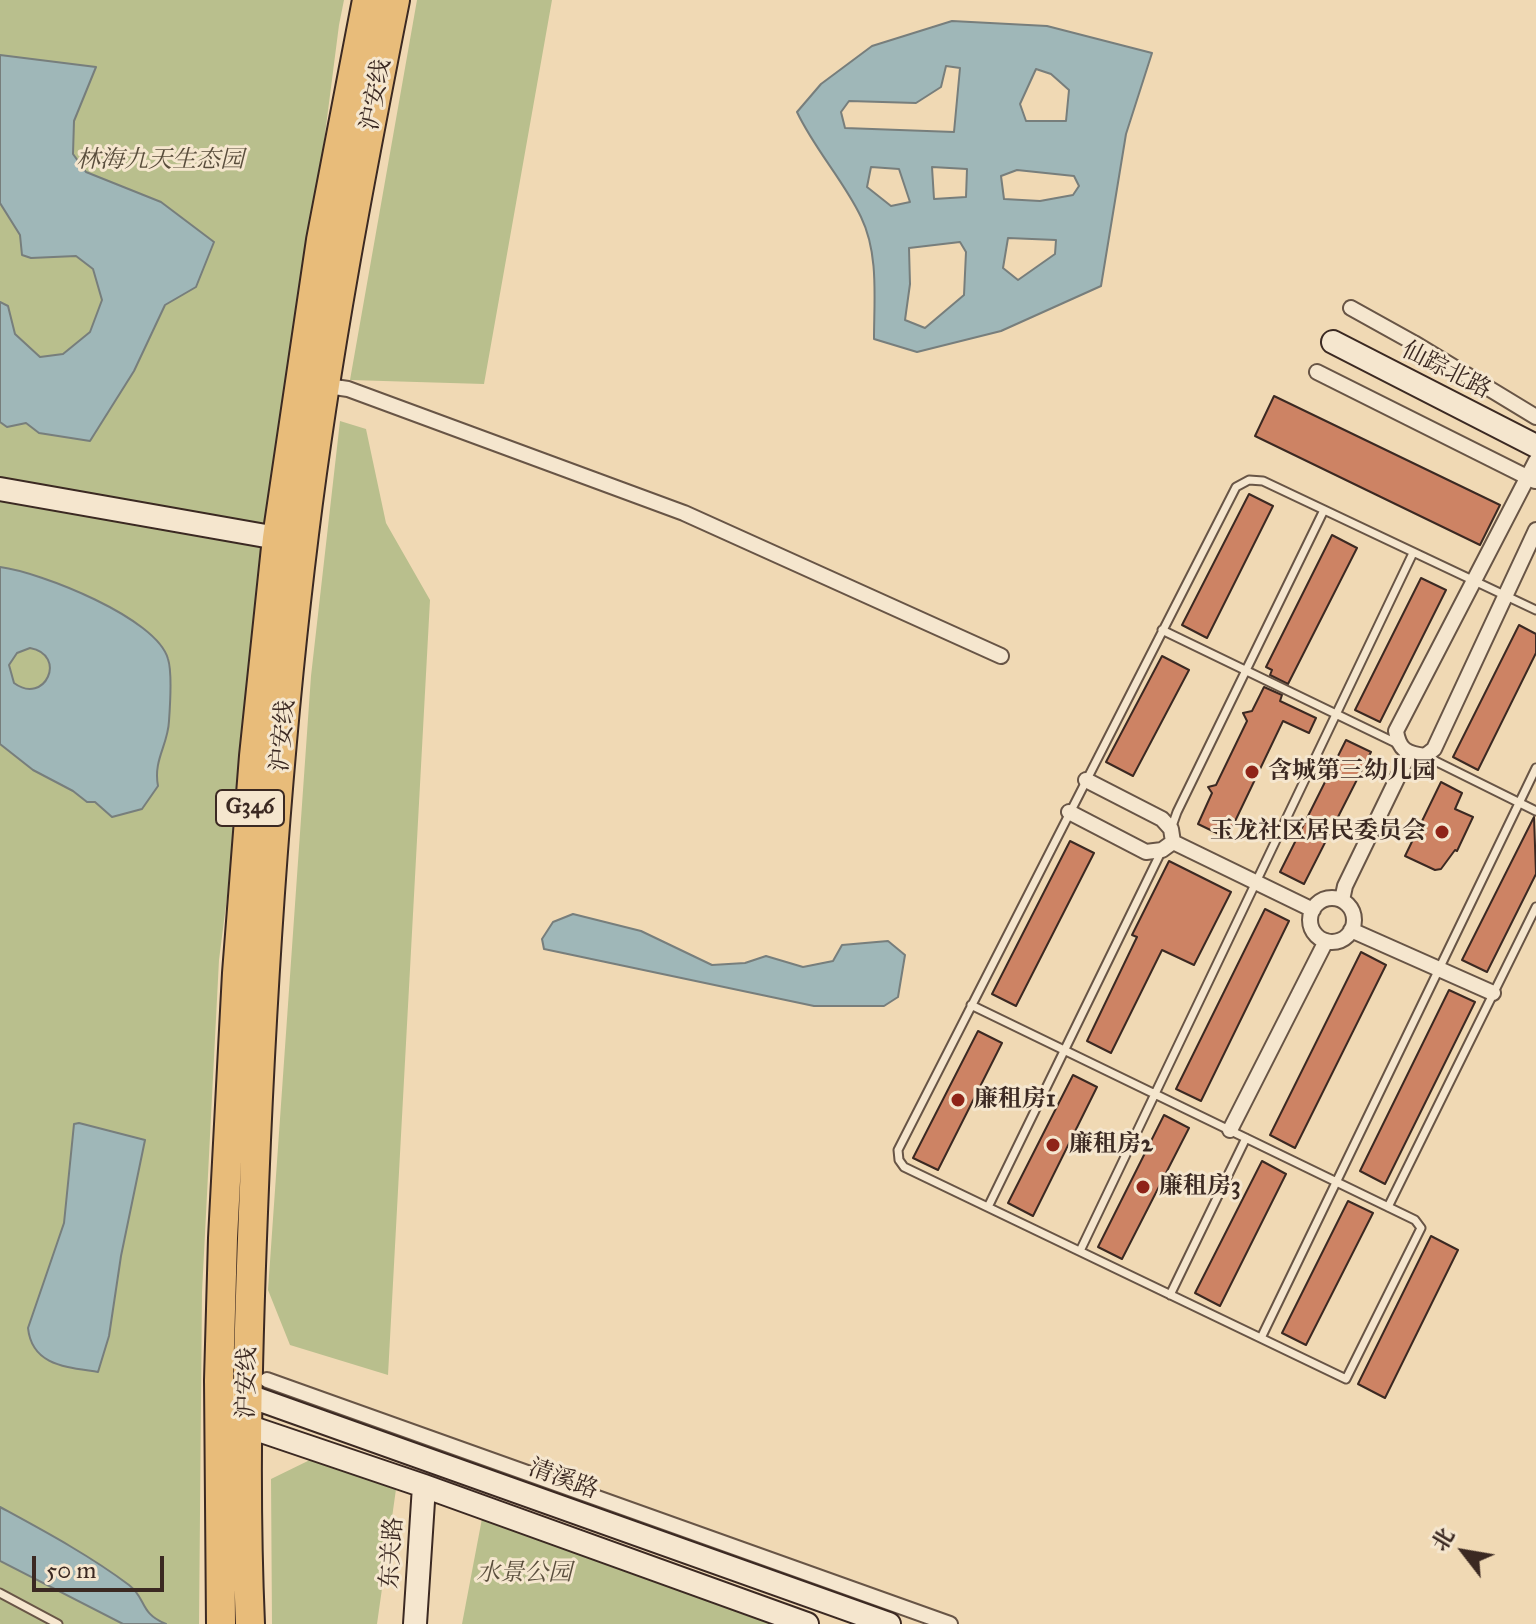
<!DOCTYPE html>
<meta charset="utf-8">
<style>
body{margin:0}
#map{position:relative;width:1536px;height:1624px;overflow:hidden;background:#f0d9b4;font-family:"IM FELL Great Primer","Noto Serif SC",serif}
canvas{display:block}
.north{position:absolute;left:1424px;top:1512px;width:80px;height:80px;-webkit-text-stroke:6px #f5e6ce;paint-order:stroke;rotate:301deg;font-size:22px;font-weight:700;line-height:32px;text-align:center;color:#3b2922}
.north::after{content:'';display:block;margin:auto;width:28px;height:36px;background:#3b2922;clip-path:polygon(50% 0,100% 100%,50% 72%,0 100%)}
.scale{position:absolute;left:32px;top:1556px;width:132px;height:36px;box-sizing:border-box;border:4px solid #3b2922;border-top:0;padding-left:10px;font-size:24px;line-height:28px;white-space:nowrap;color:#3b2922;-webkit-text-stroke:6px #f5e6ce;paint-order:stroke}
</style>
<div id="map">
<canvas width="1536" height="1624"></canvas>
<div class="north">北</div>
<div class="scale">50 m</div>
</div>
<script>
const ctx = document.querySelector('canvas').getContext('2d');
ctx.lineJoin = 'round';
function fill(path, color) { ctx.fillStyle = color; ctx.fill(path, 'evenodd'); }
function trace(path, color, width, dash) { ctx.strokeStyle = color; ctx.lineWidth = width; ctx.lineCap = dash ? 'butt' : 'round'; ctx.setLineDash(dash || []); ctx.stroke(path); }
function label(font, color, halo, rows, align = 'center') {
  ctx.font = font + ' "IM FELL Great Primer","Noto Serif SC",serif'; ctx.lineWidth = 6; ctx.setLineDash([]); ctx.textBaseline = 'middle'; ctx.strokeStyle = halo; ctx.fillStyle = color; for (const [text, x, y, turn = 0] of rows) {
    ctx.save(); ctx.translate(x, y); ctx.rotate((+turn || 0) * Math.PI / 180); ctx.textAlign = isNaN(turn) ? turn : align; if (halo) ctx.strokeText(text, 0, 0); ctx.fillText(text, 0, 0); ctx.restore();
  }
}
fill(new Path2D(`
 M0,0H344L339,25L219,960L202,1292L199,1624H0Z
 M417,0H552L484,384L350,380Z
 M340,421L366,429L386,523L430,600L388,1375L290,1345L268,1290L311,676Z
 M316,1457L397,1482L377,1624H272L271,1479Z
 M484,1508L807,1624H462Z`), '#b9bf8d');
const water = new Path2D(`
 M952,21L1047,26L1152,53L1126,134L1101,286L1001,331L917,352L874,339C874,299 879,254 861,217C844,181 815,150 797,112L821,84L872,46ZM946,66L960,68L954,132L845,128L841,112L849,101L916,103L941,87ZM1036,69L1051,74L1069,90L1066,121H1026L1020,104ZM871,167L899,169L910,202L891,206L867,187ZM932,167L967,169L966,197L934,199ZM1017,170L1074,176L1079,186L1073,195L1040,201L1004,199L1001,176ZM1008,238L1056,240L1055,254L1018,280L1003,268ZM960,242L966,252L964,295L925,328L905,320L910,284L909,248Z
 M0,55L96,67L74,121L73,154L86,172L161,202L214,242L196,287L165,305L134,371L90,441L39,433L26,423L7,427L0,422V302L8,306L15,334L40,357L63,354L90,332L102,300L93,269L76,256L31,258L22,255L20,235L0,203Z
 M0,567C40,572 157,618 168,659C172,671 170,707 169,721C168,745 153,760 158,786L142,809L112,817L95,802H87L73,791L33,770L0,744ZM30,648C68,655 45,706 14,683L9,665L17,653Z
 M573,914L641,931L712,965L745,963L766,956L803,967L833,961L842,945L888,941L905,955L898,997L884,1006H814L544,949L542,939L553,922Z
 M79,1123L145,1140L121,1256L109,1336L98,1372C67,1367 32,1366 28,1328L64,1223L74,1124Z
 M0,1507C44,1531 89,1555 129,1585C147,1599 139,1613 166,1624H123L0,1561Z`);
fill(water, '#9fb7b8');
trace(water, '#777e7c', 2);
const building = new Path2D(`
 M1274,396L1500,505L1480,545L1255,436Z
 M1249,494L1273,506L1207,638L1182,625Z
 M1332,535L1357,548L1288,684L1270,675L1272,670L1266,667Z
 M1421,578L1446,590L1380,722L1355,710Z
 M1519,625L1536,634V653L1478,770L1453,757Z
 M1162,656L1189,670L1133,776L1106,762Z
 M1264,687L1282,695L1280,701L1316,718L1309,733L1283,721L1227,838L1198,824L1212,793L1208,787L1216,785L1247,721L1243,713L1252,711Z
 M1346,740L1371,752L1304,884L1280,872Z
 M1441,782L1462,793L1455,809L1473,817L1457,851L1455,850L1441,869L1435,870L1405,856Z
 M1534,817L1536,874L1487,972L1462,960Z
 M1070,841L1094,853L1016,1006L992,994Z
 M1169,861L1231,892L1194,965L1162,950L1111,1053L1087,1041L1137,937L1132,935Z
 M1265,909L1289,921L1201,1101L1176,1089Z
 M1361,952L1386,965L1295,1148L1270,1135Z
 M1449,990L1475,1002L1385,1184L1360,1171Z
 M978,1031L1002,1043L938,1170L913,1158Z
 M1073,1075L1097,1087L1033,1216L1008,1203Z
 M1164,1115L1189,1128L1122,1259L1098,1247Z
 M1262,1161L1286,1174L1220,1306L1195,1293Z
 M1348,1201L1373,1213L1306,1345L1282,1333Z
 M1431,1236L1458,1250L1385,1398L1358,1384Z`);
fill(building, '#cd8364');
trace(building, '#3b2922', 2);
const lane = new Path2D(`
 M1162,630L1398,744
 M1425,756L1536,811
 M1171,829L1177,812L1324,510
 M971,1005L1415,1220L1421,1228L1346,1379L904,1167L899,1160L898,1150C1010,929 1122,708 1236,487L1249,480L1263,481L1536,610
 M988,1207L1162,850
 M1388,1207L1536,907
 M1080,1251L1413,553
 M1170,1295L1246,1138
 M1261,1338L1536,768
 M0,1593L58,1624`);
const street = new Path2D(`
 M1351,308L1414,343L1536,417
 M1317,372L1535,481
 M321,385L348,389L684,513L1001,656
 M1536,461L1396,731C1399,750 1407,754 1425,756L1434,749L1536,530
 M1069,812L1146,852L1162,850L1173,842L1171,829L1162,819L1086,780
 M1173,842L1313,910
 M1310 920a22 22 0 1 1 44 0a22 22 0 1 1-44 0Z
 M1342,900L1345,886L1409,754
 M1351,930L1493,993
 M1230,1130L1326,941
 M267,1380L950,1624`);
const secondary = new Path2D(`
 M1333,342L1536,446
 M0,489L277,538
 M235,1391L889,1624
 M232,1421L424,1486L807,1624
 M415,1624L424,1486`);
const highway = new Path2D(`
 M221,1624L219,1380L223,1238L237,973L254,756L277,538L321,240L367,0
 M250,1624C243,1463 249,1301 256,1140C265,938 279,735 304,534C326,355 360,177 395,0`);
trace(lane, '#685546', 11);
trace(street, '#685546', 18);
trace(secondary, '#3b2922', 26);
trace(highway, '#3b2922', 32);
trace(lane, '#f5e6ce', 7);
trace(street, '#f5e6ce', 14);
trace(secondary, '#f5e6ce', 22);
trace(highway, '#e8bc7a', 28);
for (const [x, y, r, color] of [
 [1252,772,8,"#8f2418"],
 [1442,832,8,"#8f2418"],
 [958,1100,8,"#8f2418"],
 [1053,1145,8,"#8f2418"],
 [1143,1187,8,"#8f2418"]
]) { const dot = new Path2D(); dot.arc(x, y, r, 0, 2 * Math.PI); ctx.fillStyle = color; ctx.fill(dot); trace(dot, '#f5e6ce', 3); }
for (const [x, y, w] of [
 [250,808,68]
]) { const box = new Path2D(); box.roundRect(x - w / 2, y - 18, w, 36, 6); ctx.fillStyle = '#f5e6ce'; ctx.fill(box); trace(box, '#3b2922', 2); }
label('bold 22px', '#3b2922', null, [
 ["G346",250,808]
]);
label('24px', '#3b2922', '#f5e6ce', [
 ["沪安线",377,95,-80],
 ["仙踪北路",1446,371,27],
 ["沪安线",284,736,-85],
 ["沪安线",248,1383,-89],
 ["清溪路",563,1480,20],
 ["东关路",393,1553,-86]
]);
label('italic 24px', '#5a4e3d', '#f5e6ce', [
 ["林海九天生态园",160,161],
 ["水景公园",524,1574]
]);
label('bold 24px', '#3b2922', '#f5e6ce', [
 ["含城第三幼儿园",1268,772],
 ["玉龙社区居民委员会",1426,832,"right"],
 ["廉租房1",974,1100],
 ["廉租房2",1069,1145],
 ["廉租房3",1159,1187]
], 'left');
</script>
